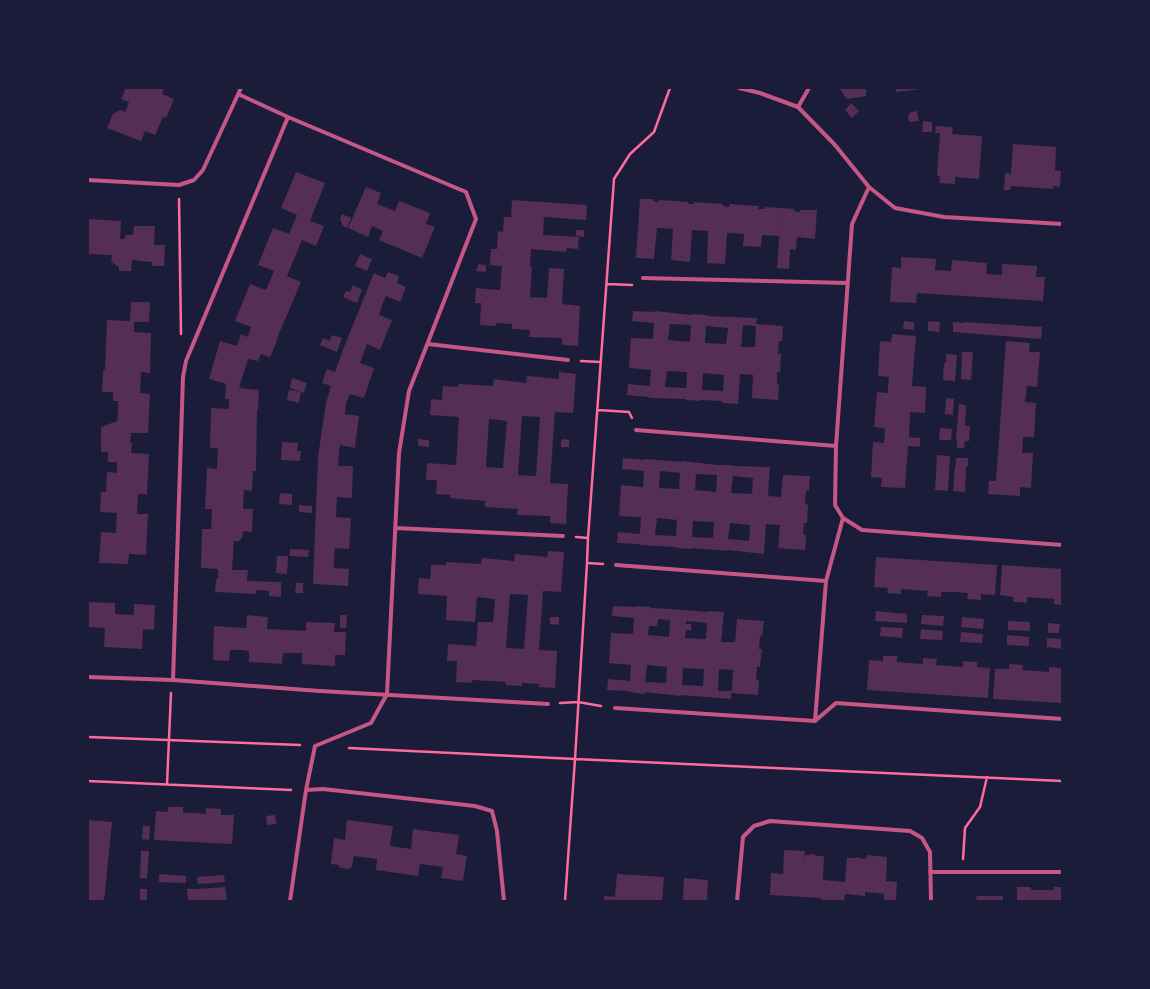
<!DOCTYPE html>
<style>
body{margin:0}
#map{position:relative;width:1150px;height:989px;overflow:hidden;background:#1b1b3a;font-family:"PT Serif",serif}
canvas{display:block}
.frame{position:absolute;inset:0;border:89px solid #1b1b3a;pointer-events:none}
</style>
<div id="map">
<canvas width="1150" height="989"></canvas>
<div class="frame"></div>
</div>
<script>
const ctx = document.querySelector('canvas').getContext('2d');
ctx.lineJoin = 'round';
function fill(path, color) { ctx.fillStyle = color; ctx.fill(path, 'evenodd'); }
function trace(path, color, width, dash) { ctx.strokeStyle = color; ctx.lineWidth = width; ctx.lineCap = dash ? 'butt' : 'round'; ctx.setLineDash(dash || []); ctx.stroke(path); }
fill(new Path2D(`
 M126,88H164L162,94L174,99L166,118L163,117L155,135L145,131L141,141L107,128L113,114L120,110L125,112L129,102L121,99Z
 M839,88H866V96L847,99Z
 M895,88H921V89L896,92Z
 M851,103L859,111L852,118L845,110Z
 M917,111L919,121L909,122L908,116L911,112Z
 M923,121L932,122V132H922Z
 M936,126L953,127L952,134L982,136L979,179L955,177V184L939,183L940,176H937L940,133H935Z
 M1013,144L1056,147L1055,170L1061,171L1060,187L1054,186L1053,189L1011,186L1010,190H1004L1005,173L1011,174Z
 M296,172L325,183L310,221L324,226L316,246L302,240L287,276L301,282L277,338H278L274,348L270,357L261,354L258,361L248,359L239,388L259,390L258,410H257L256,471H253L252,491L244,490L243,509H253L252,532L243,531L242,538L239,541H234L232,570H248L247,581L281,582V597L269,596V591L256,590V594L215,592L216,579H218V569L201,568L202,529H211L212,509H205L207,468L217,469L218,448H210L211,408L229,409V399H225L226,384L209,379L220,341L237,346L241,334L248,337L251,327L235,321L250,284L266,290L274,271L258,265L273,228L289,234L297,215L281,208Z
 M366,187L381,193L377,204L395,211L399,201L430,213L426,224L435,227L422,258L379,240L383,231L372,226L368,237L348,228Z
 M640,199H653V201L659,202V200L688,202V204H694V202L723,204V206L729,207L730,204L759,206L758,209H765V207L781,208L779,236L762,235L761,247L743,246L744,234L727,233L725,264L707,263L708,231L692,230L690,262L671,260L673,229L657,228L654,259L636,258Z
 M512,200L587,205L586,220L544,217L543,235L579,237L578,249L567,248L566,252L531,249L530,267H532L530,297L547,298L549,268L564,269L562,304L580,306L578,346L562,345V338L529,337L530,330L512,329V324L496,323V326L480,325L481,303H475L476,288L500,290L502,266L490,265L491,249H497L498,231L503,232L504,217H511Z
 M781,208L794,209V211L800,212V210H817L815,239L797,237L796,250L790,249L789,269L777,268Z
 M342,214L351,218L347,228L343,226L340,219Z
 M88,219L121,221L120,239H124L126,235H133L134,226H155L154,245H165L164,266H152V262L132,260L131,271H119V267L111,262L112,255L88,254Z
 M576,230H584V237L576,236Z
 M360,254L372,259L367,271L355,266Z
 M901,257L936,259L935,270L951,271L952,260L987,263L986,274L1002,275V264L1037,266L1036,277H1045L1043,301L917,293L916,303L890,302L892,267L901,268Z
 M479,264L486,265V272L476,271Z
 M388,272L399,276L397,283L406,287L400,302L386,296L382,305L379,315L392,320L380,350L367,344L360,363L374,368L364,398L350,394L346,403L345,414L359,416L355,448L340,445L339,453L338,466H353L352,498L337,497L336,517L351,518L349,549L335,548L334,558V568L349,569L348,586L313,584L318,457L326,403L331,386L322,383L327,369L335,372L344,347L374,273L385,278Z
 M353,285L362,290L357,303L343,297L346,291L350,292Z
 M131,302H150L149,322H134V332L151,333L150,373L141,372L140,393L150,394L148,433H131L130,443H132L131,453L149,454L147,494H138L137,514H148L146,555L129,554L128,564L99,563L101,532L116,533L117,513L100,512L101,492H106L107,472L117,473V462H108V452H101V427L117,421L118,412V401H113V392H102L103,370H105L107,320L130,321Z
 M633,311L655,312V311L692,315V314L707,315V316L757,318L756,324L783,326L782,341H779L778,354H781L780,372H777V384L779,385L778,400L752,398L753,375L740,374L738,404L722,403V401L701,400V401L686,400V399L649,398V397L627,395L628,384L650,386L651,370L629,368L631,338L653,339L654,323L632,321ZM670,324L691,325L690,342L668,340ZM743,325L756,326L755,347H741ZM706,326L728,328L726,344L705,343ZM667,371L687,372L686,388L665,387ZM703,373L724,375L723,391L702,390Z
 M904,321L914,322V330L903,329Z
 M928,321L940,322L939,332L928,331Z
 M953,322L965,323V322L1042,327L1041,339L953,332Z
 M892,334L916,336L912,386L926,387L925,413L910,412L909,437L920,438V447L908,446L905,488L881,487L882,478L871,477L873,442L884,443L885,428L874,427L877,392L888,393V385L889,377L878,376L880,341L891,342Z
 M332,335L342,338L337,352L320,345L323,338L330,341Z
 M1006,341L1030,343L1029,352H1040L1037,387L1027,386L1025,402L1036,403L1034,437H1023L1022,453H1033L1031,488L1020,487V496L988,494L989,481H996Z
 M962,352H973L971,380L961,379Z
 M946,354L957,355L955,381L943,380L944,363H946Z
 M559,372L576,374L573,413L555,412L550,483L568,484L566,524L550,523V516L517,515L518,509L485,507V501L450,498V495L436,494L437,480H426L427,463L456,465L459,417L430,415L431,399L442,400L443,386L458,387V384L493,386L494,379L526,383L527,376L559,379ZM522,416L540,417L536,476L518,475ZM489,419L507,421L503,468L486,467Z
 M292,378L307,383L304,393L290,388Z
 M289,390L301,392L299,403L287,400Z
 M946,398L954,399L953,415L945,414Z
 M959,404L966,405L965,426H970L969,441H965L964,448H957V440H956Z
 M940,428L952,429L951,440H939Z
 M418,439L429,440V447L418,446Z
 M564,439L569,440V447H561V441Z
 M282,442L298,443L297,451H301L300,461L281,460Z
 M937,455L950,456L948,491L935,490Z
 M623,458L645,460V459L682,462V461L718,465H733V466L770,467L768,496L781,497L783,475L810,476L809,491H806L805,504L808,505L807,523H804L803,534L806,535L805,550L778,548L780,525L766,524L764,554L728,550V551L691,548V549L676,548V547L639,545V544L617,543L618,532L640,534L641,517L619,516L621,485L643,487L644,471L622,469ZM660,471L680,473L679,489L659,488ZM696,474L717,475L716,492L695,490ZM733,476L753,478L752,494L731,493ZM657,518L677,520L676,536L655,535ZM693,521L714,522L713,538L692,537ZM730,523L750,525L749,541L728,539Z
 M956,458H968V466H966L965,492L953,491L955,466H956Z
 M280,493L292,494V505L279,504Z
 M299,505L312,506V513L299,512Z
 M290,549L309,550L308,557L290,556Z
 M548,551L564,552L561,592L543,591L539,650L557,651L555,688L539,687V684L522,683V686L506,685V682L472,680V683L456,682L457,661H447L448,644L476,646L478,622H493L495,599L477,597L475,622L446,620L447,596L418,594L419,578L430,579L431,565H446V562L481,564L482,558L514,561L515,554L547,557ZM510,594L528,595L524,649L506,648Z
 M277,556H288L287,574L276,573Z
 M876,557L997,565L995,595L981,594V600L967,599L968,593L955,592H941V597L927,596L928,591L914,590L901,589V594L887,593L888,588L874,587Z
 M1002,565L1062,569L1061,605L1054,604V599L1027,597V603L1020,602H1013L1014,597L1000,595Z
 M296,583H303V593H295Z
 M88,602L115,603V614L134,615V604L155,605L154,630L143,629L142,649L104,647L105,628L88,627Z
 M613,606L635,607L636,606L650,607V608L672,609L708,612V611L724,612L721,642H735L737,619L764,621L762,637L760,636L759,649H762L760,667H757L756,680H759L758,695L731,693V699L718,698L681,695V696L645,692V694L629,692V691L607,690L608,679L630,681L631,665L609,663L611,633L633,634L634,618L612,616ZM658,619L670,620L669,637L648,635L649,626H657ZM686,621L707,623L706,639L685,638L686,630H691V624H686ZM647,665L667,667L666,683L645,682ZM683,668L704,669L703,686L682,685ZM719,669L733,670L732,691H718Z
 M876,611L907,614V623L875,621Z
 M247,615L268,617L267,629L306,631V622L335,623L334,632H346L345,655H335V666L302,664V653H283L282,664L249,662V651L242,650H230L229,661L213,660L214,626L246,628Z
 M340,615H347L346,628H340Z
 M922,615L944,616L943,626L921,624Z
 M550,617H559V625L550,624Z
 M962,617L984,619L983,629L961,627Z
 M1008,621L1030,622V631L1008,630Z
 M1048,623L1060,624L1059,633H1048Z
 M881,627L903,628L902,638L880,636Z
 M921,629L943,631L942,640L920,639Z
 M961,632L983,634L982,643L960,642Z
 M1007,635L1029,637V646L1007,645Z
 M1047,638L1062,639V649L1047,647Z
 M883,656H897V662L923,664V658L937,659L936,665L963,667V661L977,662V667L990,668L988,698L867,690L869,660L883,661Z
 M1009,664L1023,665L1022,670L1036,671L1049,672V667L1062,668V703L993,699L995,669H1009Z
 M168,807H183V813H195L206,814V808L221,809V815H234L232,844L154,840L156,811L168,812Z
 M275,815L276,824L267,825L266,816Z
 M88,820L112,822L104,901H88Z
 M347,820L393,826L390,846L411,849L413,829L459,835L456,854L467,856L463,881L441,878L443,867L420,864L418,876L376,870L377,859L354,856L352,867H351L349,869L340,868L339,865L331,864L334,838L345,840Z
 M143,826H150L149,840L142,839Z
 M784,850L805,851L803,867L805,855L815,854V856H824L823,880L845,882L847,858H856V857H859L858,858L866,859L867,855L887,857L886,881L897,882L896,901H884V894L865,892V896L845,894L844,901H821V898L770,895L771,873L783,874Z
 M141,851H149L147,878H140Z
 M159,874L186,876V883L159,882Z
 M617,874L664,877L662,901H604V896L615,897Z
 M224,875L225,882L198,884L197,877Z
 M684,878L708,880L707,901H683Z
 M225,887L227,901H188L187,889H197Z
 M1017,887H1030L1032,890H1054V887H1062V901H1017Z
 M140,889H147V901H140Z
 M977,896H1003V901H975Z`), '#542f53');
trace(new Path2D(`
 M179,199L181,334
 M607,284L632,285
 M581,361L600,362
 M598,410L629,412L632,418
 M576,537L588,538
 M587,563L603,564
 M560,703L578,702L601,706
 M88,737L300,745
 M349,748L575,759L1062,781
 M88,781L291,790
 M167,784L171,693
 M963,859L965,828L980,807L987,777
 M565,901L575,759L587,563L588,538L614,179L630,154L654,132L670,88`), '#ff6b9d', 2.5);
trace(new Path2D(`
 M739,88L760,93L798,107L835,145L869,187L895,208L944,217L1062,224
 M238,94L288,117L466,192L476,219L409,391L399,453L387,694L371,723L315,746L306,790L290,901
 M798,107L809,88
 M88,180L179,185L194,180L203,170L241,88
 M643,278L848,283
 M428,344L568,360
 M636,430L836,446
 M843,518L862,530L1062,545
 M395,528L563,536
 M616,565L826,581
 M88,677L173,680L320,691L548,704
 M173,680L183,377L186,361L288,117
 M615,708L815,721L836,703L1062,719
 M815,721L826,581L843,518L835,505L836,446L852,224L869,187
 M306,790L323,789L475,806L492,811L497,831L504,901
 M930,872H1062
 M737,901L743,837L754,826L770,821L910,831L922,838L930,852L931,901`), '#c65784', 4);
</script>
